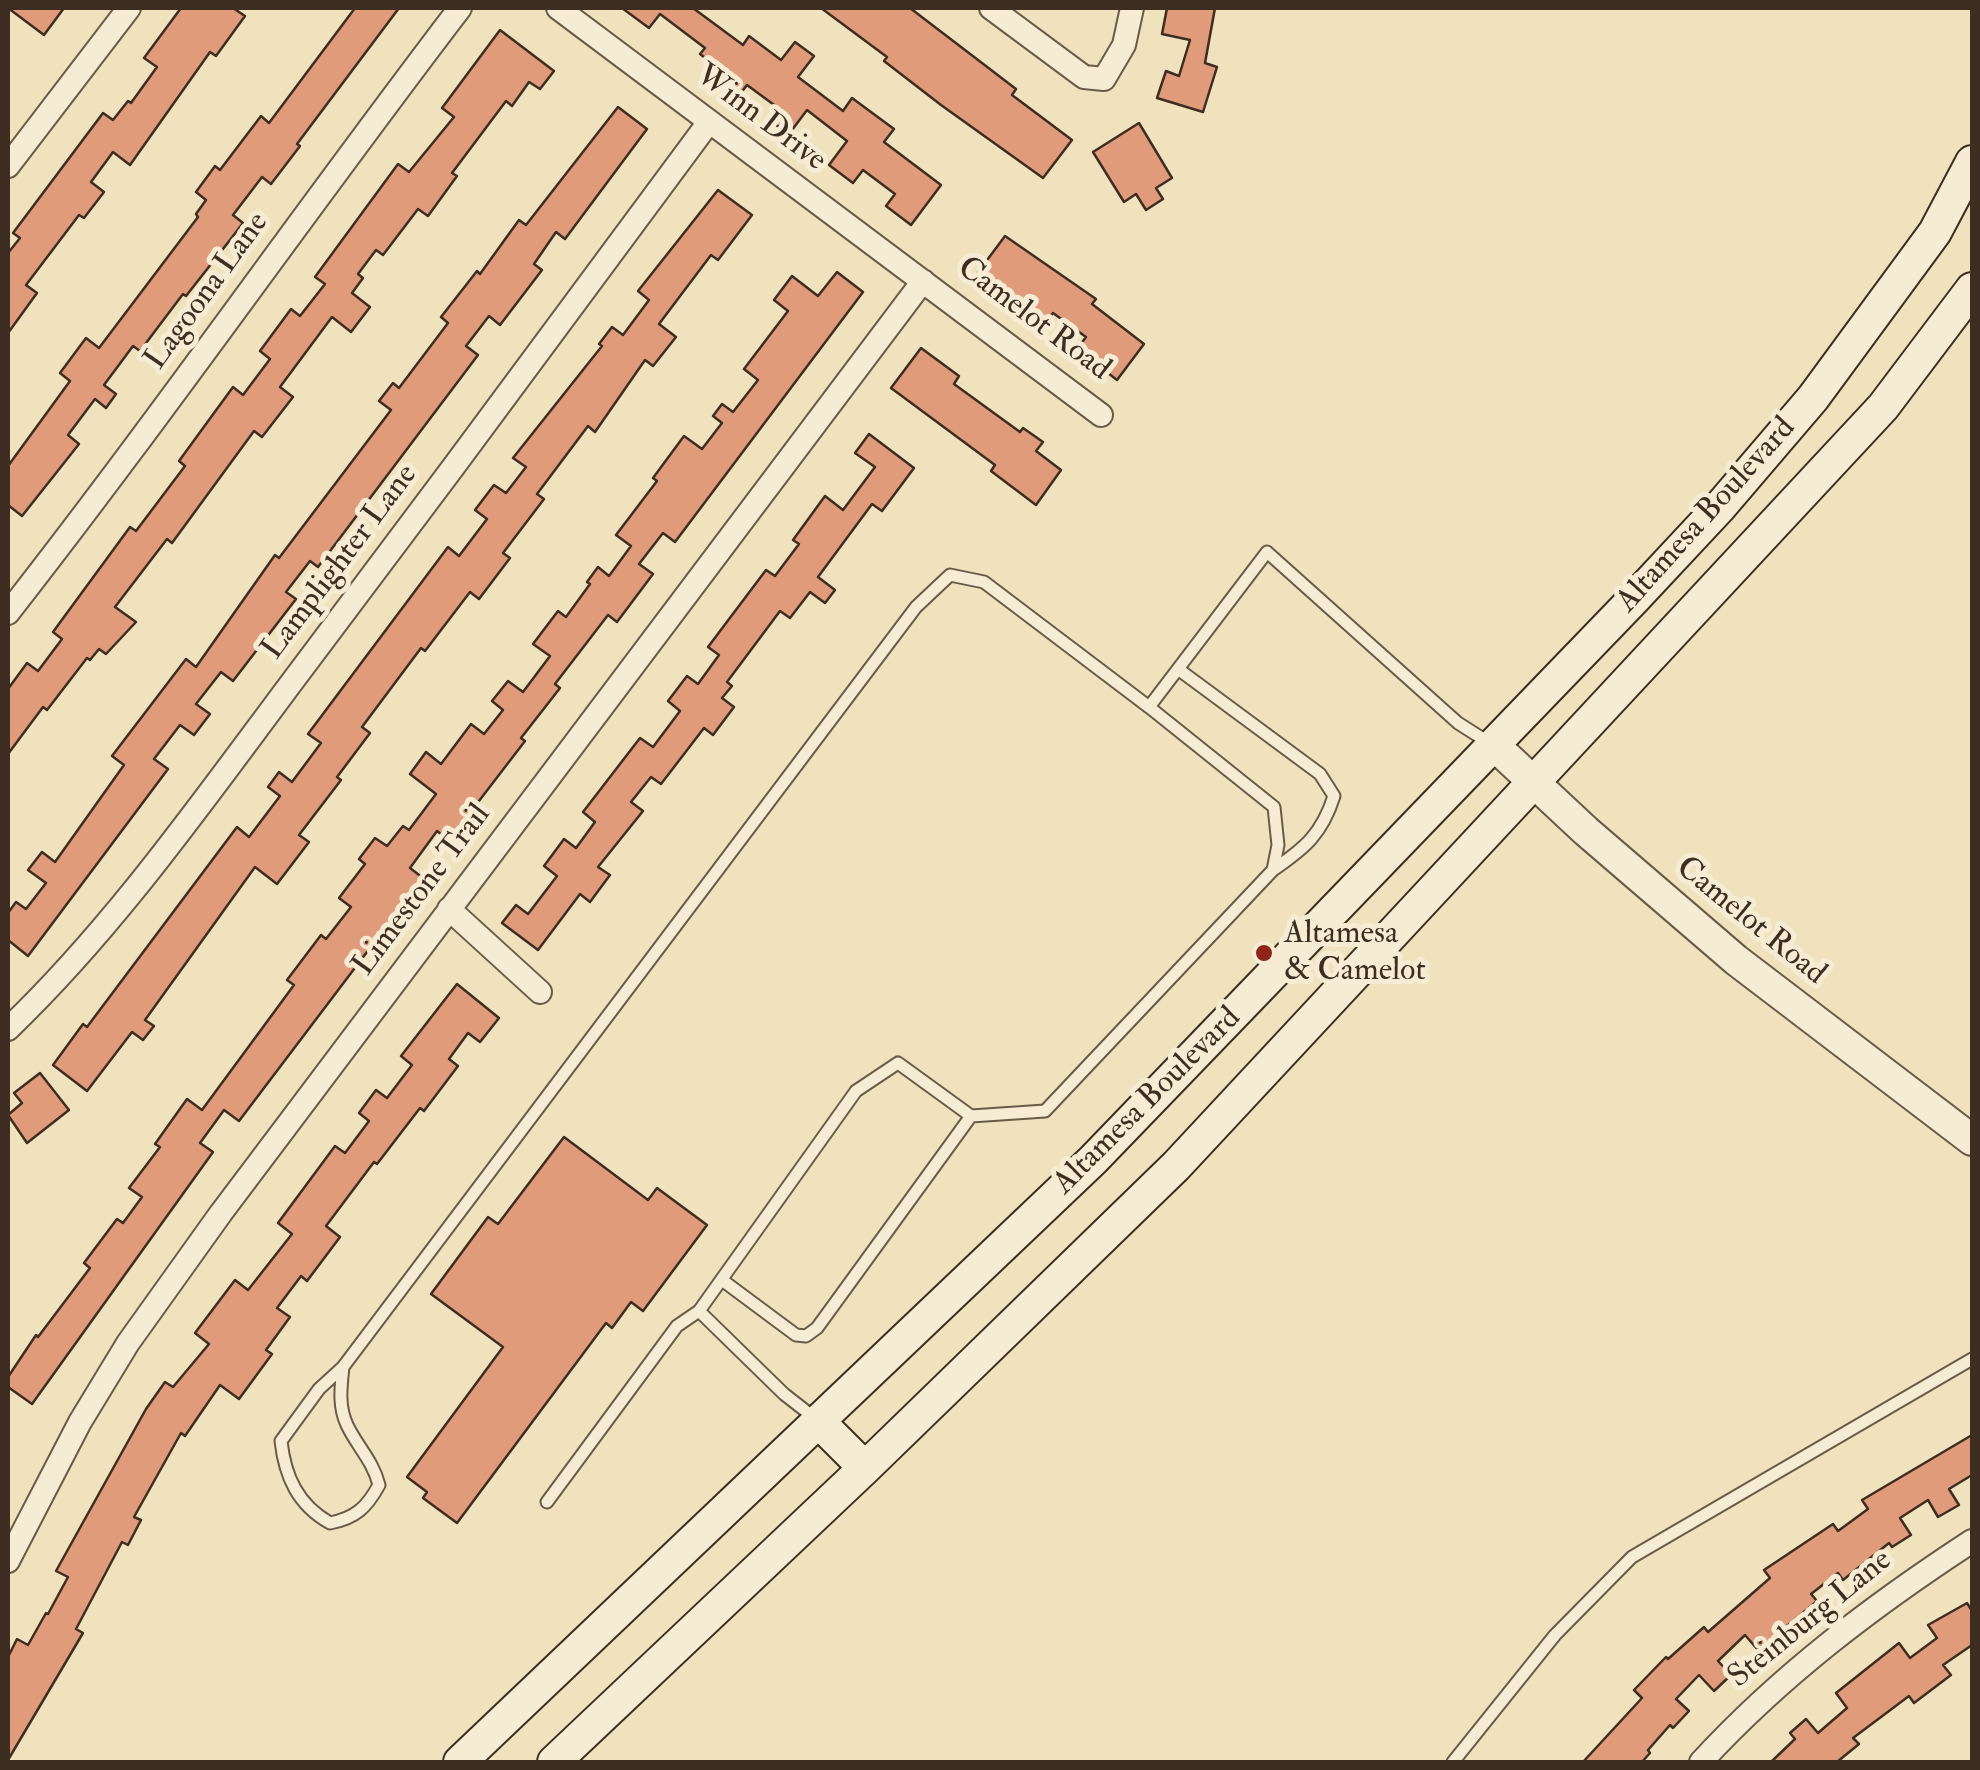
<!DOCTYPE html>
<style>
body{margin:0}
#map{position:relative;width:1980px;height:1770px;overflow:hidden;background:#efe2bc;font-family:"IM FELL Double Pica",serif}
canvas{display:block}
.frame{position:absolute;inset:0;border:10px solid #3e2e22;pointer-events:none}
</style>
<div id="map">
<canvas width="1980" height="1770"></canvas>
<div class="frame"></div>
</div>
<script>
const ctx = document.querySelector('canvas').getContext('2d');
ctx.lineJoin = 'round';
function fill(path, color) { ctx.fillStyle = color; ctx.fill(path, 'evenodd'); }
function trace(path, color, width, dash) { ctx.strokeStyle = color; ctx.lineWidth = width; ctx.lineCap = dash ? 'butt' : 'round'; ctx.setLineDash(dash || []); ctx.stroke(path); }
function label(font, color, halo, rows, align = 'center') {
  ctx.font = font + ' "IM FELL Double Pica",serif'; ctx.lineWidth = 10; ctx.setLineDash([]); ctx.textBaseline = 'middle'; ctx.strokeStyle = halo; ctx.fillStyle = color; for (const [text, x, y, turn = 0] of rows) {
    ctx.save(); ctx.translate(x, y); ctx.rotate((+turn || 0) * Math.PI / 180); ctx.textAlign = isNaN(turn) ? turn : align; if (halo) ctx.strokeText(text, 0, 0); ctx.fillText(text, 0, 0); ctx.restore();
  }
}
const building = new Path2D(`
 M8,8H64L44,35Z
 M181,8H233L245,16L216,56L210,52L130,165L113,152L91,182L104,192L84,218L79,215L26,285L37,293L8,333V253L20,238L13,233L103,113L113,120L128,101L131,103L157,67L144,58Z
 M355,8H399L297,144L300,146L271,184L262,177L233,215L243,223L230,240L186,296L183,294L140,351L133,346L104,385L116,394L106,408L95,399L68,435L79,444L22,516L8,505V466L70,381L60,373L86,338L99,348L198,217L196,214L206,200L196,192L215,166L220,170L261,116L269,123Z
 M622,8H693L743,45L749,36L781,60L795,42L814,56L798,77L843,111L852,98L894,129L884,142L941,185L911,225L886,206L895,194L863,170L853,183L829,165L847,141L807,110L789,134L772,122L781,110L747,85L737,98L718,83L725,73L700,54L705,48L660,14L649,28Z
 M821,8H910L1016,89L1012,95L1072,140L1043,178L941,105L884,61L887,57Z
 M1167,8H1215L1205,63L1217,67L1203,112L1157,98L1166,71L1179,76L1190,40L1162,34Z
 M500,30L554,71L540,89L529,82L512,106L506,101L452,173L457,176L428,216L418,209L383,255L376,250L358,274L363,278L352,293L370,307L351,332L332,317L280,387L293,397L262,437L254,431L172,543L167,539L115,607L136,622L106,654L99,649L90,660L87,658L47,710L43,707L8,754V689L27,663L38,671L62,639L53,632L130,527L136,531L185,466L179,461L233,387L243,395L270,359L260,351L291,309L300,316L325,284L315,277L398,164L409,172L454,117L442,108Z
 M618,107L647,129L565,239L556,232L534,264L542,270L500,325L489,316L466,346L478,355L318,567L310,561L286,592L296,599L233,681L221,672L196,704L210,714L194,735L180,725L154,759L168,769L28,956L8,940V913L16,902L26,909L46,883L28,870L42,852L55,862L124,765L112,756L186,659L196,667L275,555L279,558L391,410L379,401L393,383L399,388L448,323L441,317L477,271L480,274L519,220L526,225Z
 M1139,123L1172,178L1156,188L1163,199L1146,210L1136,194L1124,202L1093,152Z
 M718,190L752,215L718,260L711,255L659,324L676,337L653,366L645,360L595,432L588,426L537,494L544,499L503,553L510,558L479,599L470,592L425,651L421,648L362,727L370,733L337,777L341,780L299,835L309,842L277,884L255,867L145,1020L154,1026L143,1040L132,1032L87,1091L53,1065L83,1024L87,1027L237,827L249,837L280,796L268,787L279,772L292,782L321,743L308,734L448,547L459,556L487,519L475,510L494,485L506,493L526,467L513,458L602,346L599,344L612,327L623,335L649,300L638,291Z
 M1005,236L1096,299L1092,304L1144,344L1117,380L1077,349L1086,337L1053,313L1043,325L976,275Z
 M837,272L863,292L675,542L663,533L639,564L653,574L617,622L608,615L555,684L560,688L521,738L525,741L449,840L437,831L410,868L423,878L239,1121L224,1110L200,1143L213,1152L32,1404L8,1387V1377L36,1335L38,1337L90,1268L84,1263L117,1219L123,1223L142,1197L129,1188L160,1147L155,1144L187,1099L202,1110L294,985L287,980L321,935L326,939L351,907L339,898L365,864L359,859L375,838L387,846L403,826L409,830L436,794L410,774L426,752L441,764L471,724L484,734L503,710L492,701L508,681L523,692L550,656L533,644L558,611L566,617L590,584L587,582L598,567L609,576L631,546L616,535L657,481L653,478L684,436L702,449L722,423L713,416L722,404L733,412L758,380L744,369L788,311L774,300L792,276L818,296Z
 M921,348L959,376L954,384L1020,432L1023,428L1043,442L1036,451L1061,470L1036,505L991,471L995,465L891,388Z
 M869,434L914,468L882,511L872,504L818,577L835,590L825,603L810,592L790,618L780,611L727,682L732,686L722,698L734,707L713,735L704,728L661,784L651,777L631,802L643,811L598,867L610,875L590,902L580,894L538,950L502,923L516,905L528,914L557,876L544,866L564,839L576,848L595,822L583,812L640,738L653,747L680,711L668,701L687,676L698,684L719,655L708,647L766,570L775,576L799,544L793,540L825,496L843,510L875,467L855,453Z
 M457,984L499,1018L480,1042L468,1033L449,1059L458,1066L424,1111L420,1108L377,1164L374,1162L326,1226L340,1237L307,1281L301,1276L277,1308L290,1317L266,1350L272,1354L239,1399L220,1385L185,1436L181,1433L134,1517L141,1520L128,1545L122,1542L76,1629L83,1633L8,1760V1657L17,1639L28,1645L46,1613L48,1614L68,1577L56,1571L146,1409L165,1382L173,1387L209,1344L195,1333L235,1280L248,1290L292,1234L278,1223L335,1146L345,1153L369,1121L359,1113L376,1090L387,1098L412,1065L401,1056Z
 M40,1073L69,1110L27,1143L8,1115L22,1103L14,1093Z
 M564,1137L648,1200L657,1188L707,1225L643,1311L631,1302L612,1328L606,1323L457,1523L423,1498L427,1492L407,1477L503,1347L431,1294L488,1217L498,1224Z
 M1972,1435V1475L1949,1489L1959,1505L1938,1517L1928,1500L1900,1518L1911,1535L1892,1547L1889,1543L1843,1580L1838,1573L1811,1594L1817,1601L1758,1650L1745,1635L1718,1661L1731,1675L1714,1691L1699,1675L1676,1699L1689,1711L1673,1728L1670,1725L1648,1750L1650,1753L1642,1762H1583L1642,1698L1634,1690L1666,1657L1668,1659L1704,1627L1708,1632L1770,1578L1764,1570L1833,1524L1838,1531L1868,1509L1862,1500Z
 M1967,1603L1972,1611V1645L1943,1665L1951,1675L1914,1703L1909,1696L1853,1738L1859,1744L1837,1762H1771L1795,1739L1790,1733L1806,1719L1818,1733L1847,1708L1836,1693L1899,1643L1910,1658L1937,1638L1928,1625Z`);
fill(building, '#e09b7a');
trace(building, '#3e2e22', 2.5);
const service = new Path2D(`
 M1149,707L1274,807L1278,845L1273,870C1305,848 1322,834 1334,796L1320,774L1178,669
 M971,1116L1045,1111L1273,870
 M722,1280L796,1335L806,1336L817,1328L971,1116L898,1063L856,1091L699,1311L784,1394L816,1419
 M343,1367C341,1386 338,1406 347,1425C357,1446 373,1461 379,1485C367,1507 356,1518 330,1523C298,1505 285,1477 281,1441L319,1389L343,1367L916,607L950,575L984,582L1149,707L1267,552L1458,723L1491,744
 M547,1502L677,1326L699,1311
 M1453,1762L1555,1635L1632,1557L1972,1359`);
const minor = new Path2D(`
 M558,8L1101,415
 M991,8L1084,77L1104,79L1124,45L1132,8
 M8,166L129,8
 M8,613C163,415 307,208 460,8
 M449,909L540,992
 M8,1029C117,925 210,791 301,670C438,488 574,306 709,122
 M8,1561L80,1422L128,1343L221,1213L923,281
 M1701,1762C1781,1675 1874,1605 1972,1541`);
const tertiary = new Path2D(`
 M1495,746L1586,831L1736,960L1972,1140`);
const secondary = new Path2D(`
 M819,1422L865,1468
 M460,1762L1093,1160L1634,599L1719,508L1813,398L1935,232L1972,162
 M554,1762L865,1468L1176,1166L1883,407L1972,289`);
trace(service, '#6a5b48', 15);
trace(minor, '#6a5b48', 26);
trace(tertiary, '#6a5b48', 34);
trace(secondary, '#3e2e22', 36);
trace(service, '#f5ecd3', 11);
trace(minor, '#f5ecd3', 22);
trace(tertiary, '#f5ecd3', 30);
trace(secondary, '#f5ecd3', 32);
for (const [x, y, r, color] of [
 [1264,953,10,"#8f2418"]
]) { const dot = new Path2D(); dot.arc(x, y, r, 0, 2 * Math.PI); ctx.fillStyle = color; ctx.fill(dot); trace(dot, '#f5ecd3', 4); }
label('32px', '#3e2e22', '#f5ecd3', [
 ["Winn Drive",760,119,37],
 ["Lagoona Lane",208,292,-54],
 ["Camelot Road",1033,320,37],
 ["Altamesa Boulevard",1707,516,-48],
 ["Lamplighter Lane",341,563,-53],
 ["Limestone Trail",423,891,-53],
 ["Camelot Road",1750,922,39],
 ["Altamesa Boulevard",1148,1102,-45],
 ["Steinburg Lane",1811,1620,-39]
]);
label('32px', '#3e2e22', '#f5ecd3', [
 ["Altamesa",1284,935],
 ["& Camelot",1284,972]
], 'left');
</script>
